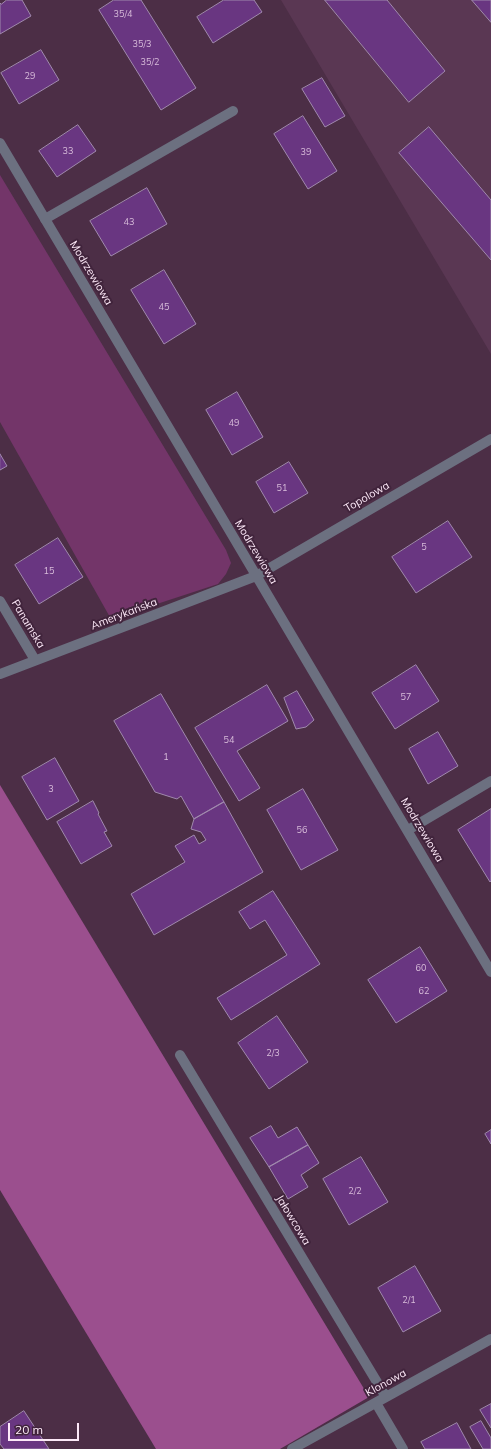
<!DOCTYPE html>
<meta charset="utf-8">
<style>
body{margin:0}
#map{position:relative;width:491px;height:1449px;overflow:hidden;background:#4c2e46;font-family:Mulish,sans-serif}
canvas{display:block}
.scale{position:absolute;left:8px;top:1423px;width:71px;height:18px;box-sizing:border-box;border:2px solid #fde9f8;border-top:0;padding-left:5px;font-size:12px;line-height:14px;white-space:nowrap;color:#fde9f8;-webkit-text-stroke:3px #41243c;paint-order:stroke}
</style>
<div id="map">
<canvas width="491" height="1449"></canvas>
<div class="scale">20 m</div>
</div>
<script>
const ctx = document.querySelector('canvas').getContext('2d');
ctx.lineJoin = 'round';
function fill(path, color) { ctx.fillStyle = color; ctx.fill(path, 'evenodd'); }
function trace(path, color, width, dash) { ctx.strokeStyle = color; ctx.lineWidth = width; ctx.lineCap = dash ? 'butt' : 'round'; ctx.setLineDash(dash || []); ctx.stroke(path); }
function label(font, color, halo, rows, align = 'center') {
  ctx.font = font + ' Mulish,sans-serif'; ctx.lineWidth = 4; ctx.setLineDash([]); ctx.textBaseline = 'middle'; ctx.strokeStyle = halo; ctx.fillStyle = color; for (const [text, x, y, turn = 0] of rows) {
    ctx.save(); ctx.translate(x, y); ctx.rotate((+turn || 0) * Math.PI / 180); ctx.textAlign = isNaN(turn) ? turn : align; if (halo) ctx.strokeText(text, 0, 0); ctx.fillText(text, 0, 0); ctx.restore();
  }
}
fill(new Path2D(`
 M281,0H491V354Z`), '#5a3753');
fill(new Path2D(`
 M0,175L226,550L231,563L226,574L218,584L111,619L0,422Z`), '#733569');
fill(new Path2D(`
 M0,785L369,1397L280,1449H156L0,1190Z`), '#9b4f8e');
const building = new Path2D(`
 M7,0H22L31,16L0,34V3L1,4Z
 M114,0H141L196,88L161,110L99,10Z
 M224,0H254L262,12L213,43L197,17Z
 M325,0H387L445,71L409,102Z
 M472,0H491V22Z
 M41,50L59,80L19,104L1,73Z
 M322,78L345,116L325,127L302,89Z
 M303,116L337,171L308,189L274,134Z
 M78,125L96,151L57,177L39,151Z
 M429,127L491,200V260L399,153Z
 M147,188L167,224L111,256L90,221Z
 M164,270L196,324L164,344L131,290Z
 M237,392L263,437L232,455L206,410Z
 M0,454L7,466L0,470Z
 M289,462L308,493L274,513L256,482Z
 M448,521L472,557L416,593L392,557Z
 M58,538L83,577L39,604L15,565Z
 M416,665L439,701L395,729L372,693Z
 M267,685L288,721L237,751L260,788L239,801L195,728Z
 M297,691L314,720L306,727L296,729L284,698Z
 M161,694L224,802L194,819L181,796L177,799L155,792L114,721Z
 M438,732L458,766L428,784L409,749Z
 M55,758L79,801L47,820L22,777Z
 M303,789L338,850L301,870L267,810Z
 M93,801L99,813L98,814L107,831L104,832L112,846L81,864L57,822Z
 M224,802L263,872L154,935L131,894L185,862L175,846L194,835L199,844L206,840L201,832L191,829L194,819Z
 M491,809V881L490,882L458,830Z
 M273,891L320,964L231,1020L217,998L287,955L265,920L250,929L239,912Z
 M420,947L447,991L396,1023L368,980Z
 M277,1016L308,1062L269,1089L238,1043Z
 M271,1126L278,1138L297,1127L308,1145L269,1167L250,1138Z
 M491,1130V1144L485,1134Z
 M308,1145L319,1163L301,1175L308,1187L288,1199L269,1167Z
 M361,1157L388,1202L349,1225L323,1179Z
 M415,1266L441,1311L403,1332L378,1288Z
 M491,1404V1428L480,1410Z
 M24,1411L49,1449H4L0,1444V1427Z
 M481,1421L491,1438V1449H483L470,1427Z
 M457,1423L471,1449H425L421,1442Z`);
fill(building, '#693681');
trace(building, '#a089ad', 1);
trace(new Path2D(`
 M45,219L233,111
 M408,830L491,781`), '#6c7080', 10);
trace(new Path2D(`
 M0,143L491,972
 M0,601L35,660
 M0,674L256,576L491,439
 M180,1055L386,1397
 M376,1403L403,1449
 M292,1449L491,1339`), '#6c7080', 10);
label('9px', '#d8bcda', null, [
 ["35/4",123,14],
 ["35/3",142,44],
 ["35/2",150,62],
 ["29",30,76],
 ["33",68,151],
 ["39",306,152],
 ["43",129,222],
 ["45",164,307],
 ["49",234,423],
 ["51",282,488],
 ["5",424,547],
 ["15",49,571],
 ["57",406,697],
 ["54",229,740],
 ["1",166,757],
 ["3",51,789],
 ["56",302,830],
 ["60",421,968],
 ["62",424,991],
 ["2/3",273,1053],
 ["2/2",355,1191],
 ["2/1",409,1300]
]);
label('11px', '#fde9f8', '#41243c', [
 ["Modrzewiowa",91,273,59],
 ["Topolowa",367,497,-30],
 ["Modrzewiowa",256,552,59],
 ["Amerykańska",124,614,-21],
 ["Panamska",28,624,59],
 ["Modrzewiowa",422,830,59],
 ["Jałowcowa",293,1220,59],
 ["Klonowa",386,1383,-29]
]);
</script>
